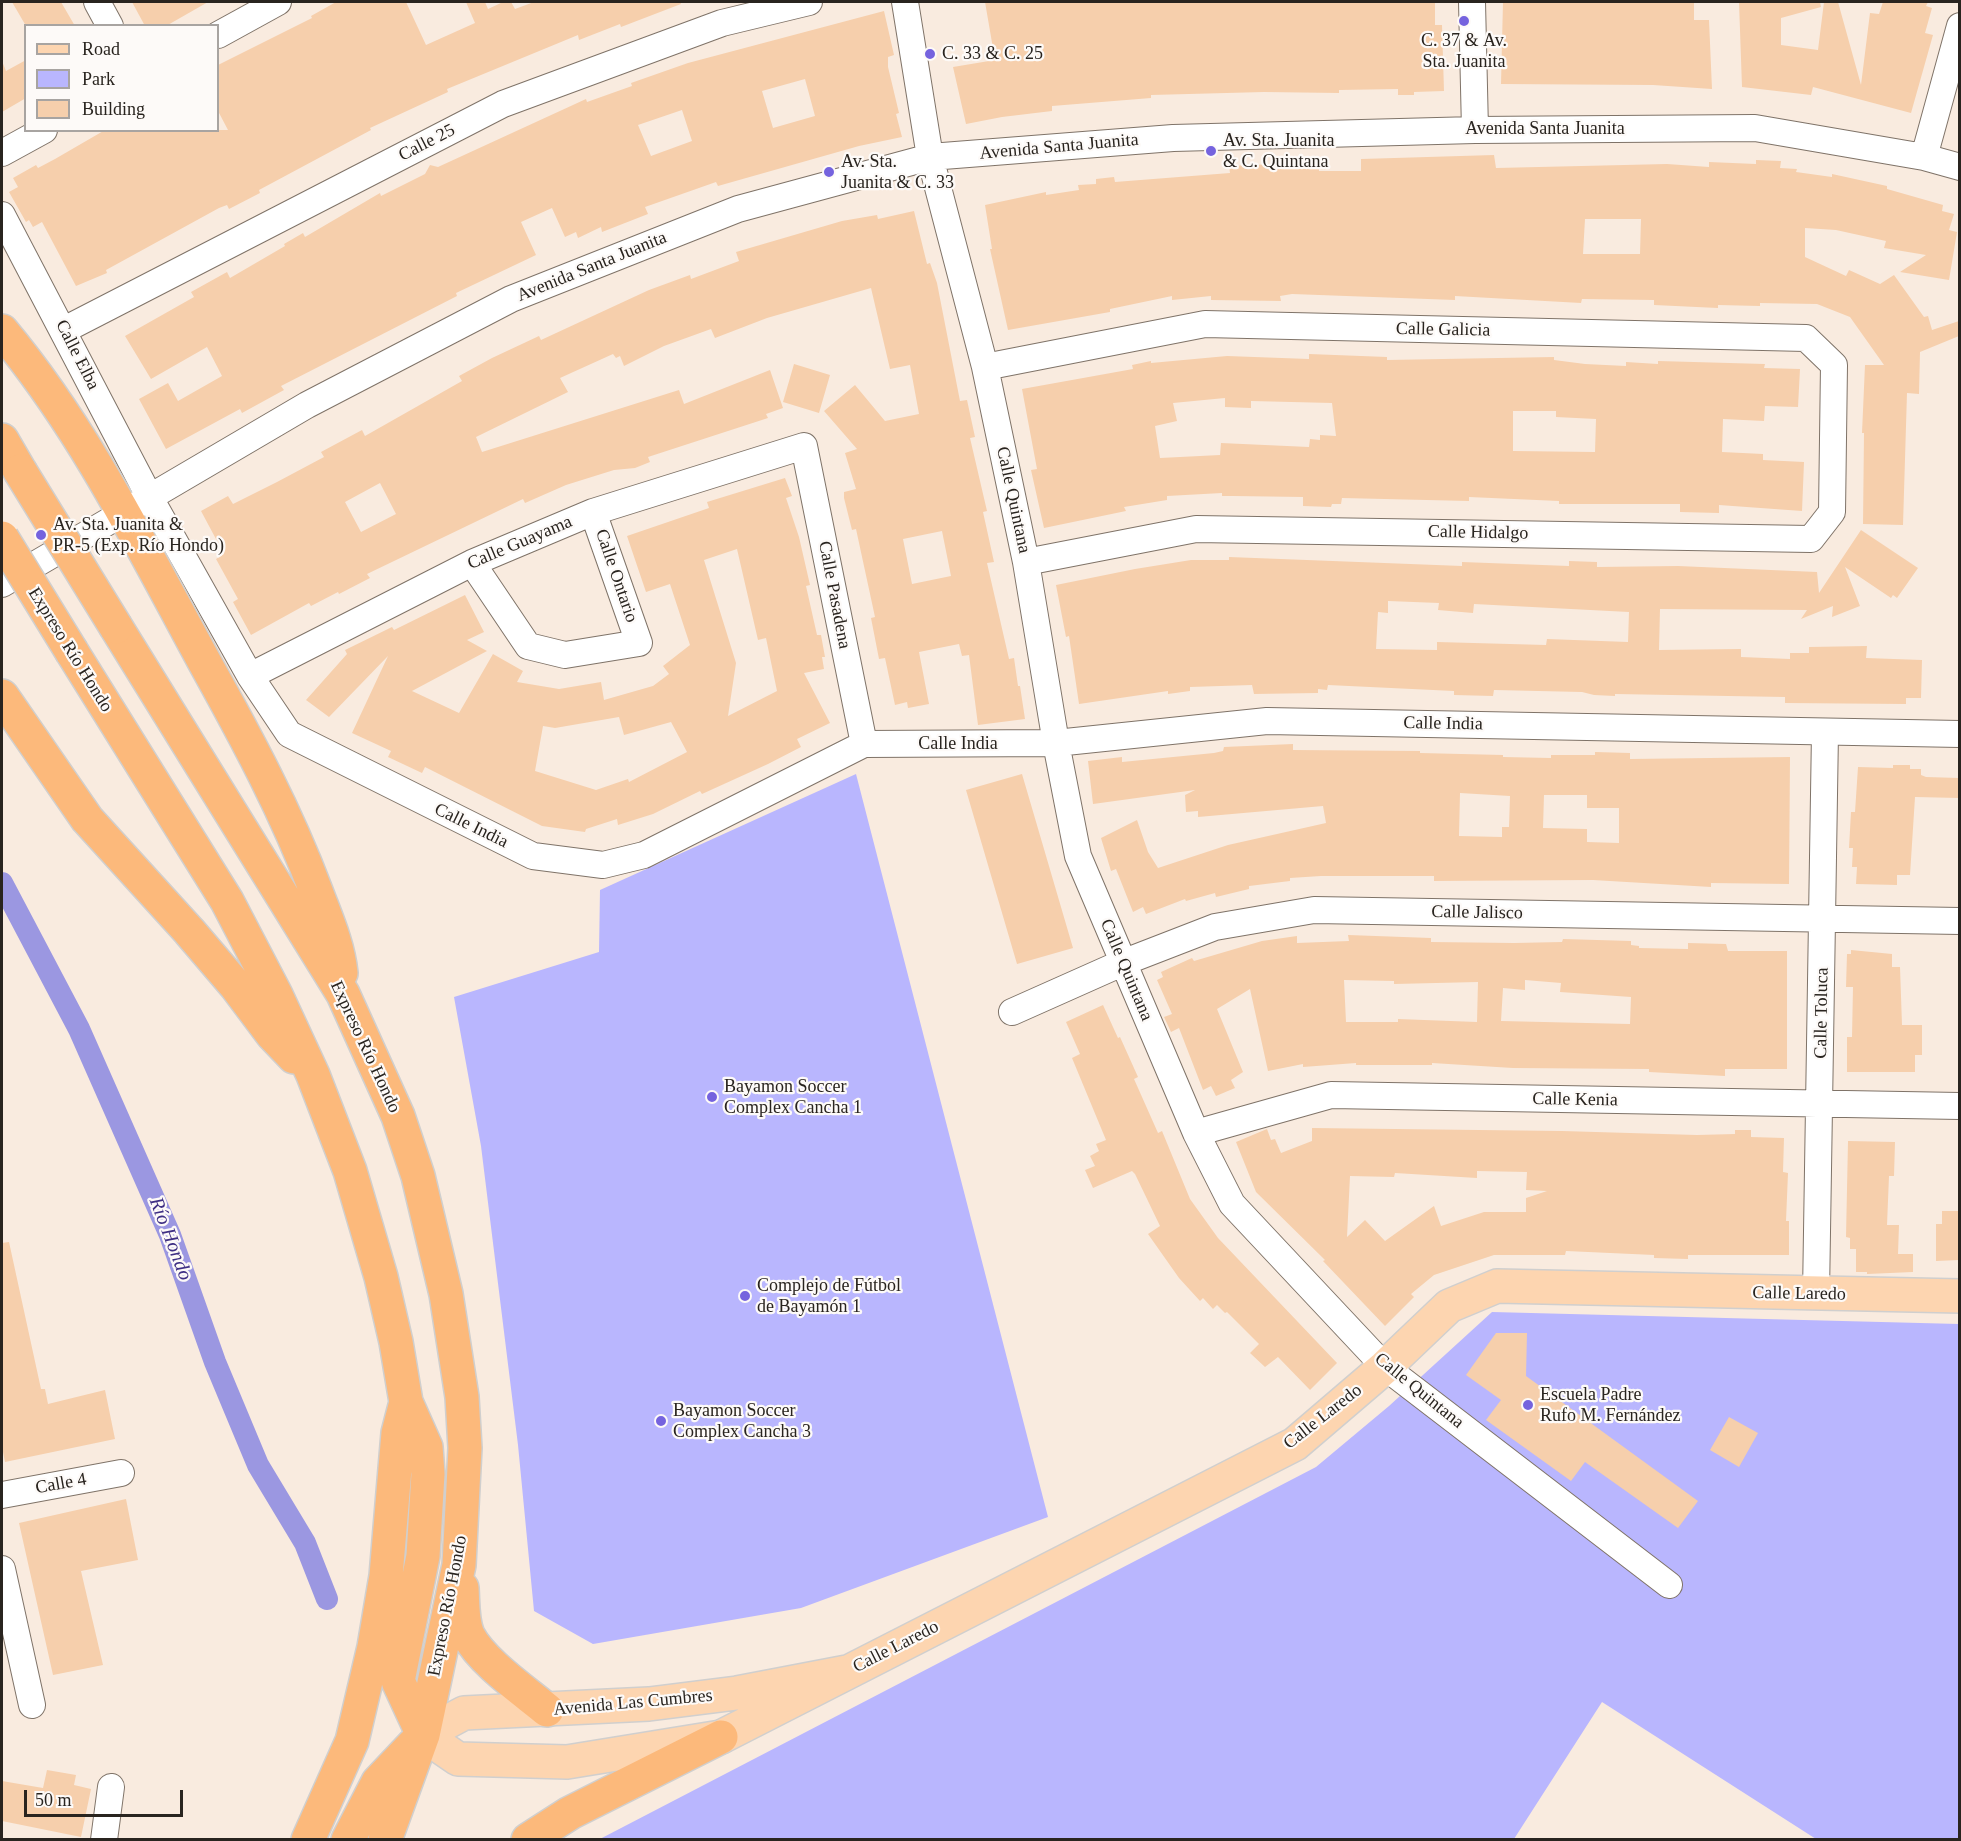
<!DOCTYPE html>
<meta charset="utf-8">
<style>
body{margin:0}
#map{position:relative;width:1961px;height:1841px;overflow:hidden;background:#f9ebdf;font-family:"Times New Roman",serif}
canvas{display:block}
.frame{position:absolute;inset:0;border:3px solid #29241f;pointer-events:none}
.legend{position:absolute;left:24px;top:24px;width:195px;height:108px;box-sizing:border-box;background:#fdfaf8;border:2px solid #a8a4a1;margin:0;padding:8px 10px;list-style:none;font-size:18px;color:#29241f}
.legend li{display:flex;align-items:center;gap:12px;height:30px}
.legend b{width:30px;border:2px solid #a8a4a1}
.scale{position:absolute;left:24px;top:1790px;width:159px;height:27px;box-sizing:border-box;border:3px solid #29241f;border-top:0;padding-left:8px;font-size:18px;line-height:21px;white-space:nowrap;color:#29241f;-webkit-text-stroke:4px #fdfaf8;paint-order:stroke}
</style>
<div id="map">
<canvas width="1961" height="1841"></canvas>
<div class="frame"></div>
<ul class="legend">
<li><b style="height:8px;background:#fdd5b0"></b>Road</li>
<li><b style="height:16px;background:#b9b6fe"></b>Park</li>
<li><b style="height:16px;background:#f6cfac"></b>Building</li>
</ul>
<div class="scale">50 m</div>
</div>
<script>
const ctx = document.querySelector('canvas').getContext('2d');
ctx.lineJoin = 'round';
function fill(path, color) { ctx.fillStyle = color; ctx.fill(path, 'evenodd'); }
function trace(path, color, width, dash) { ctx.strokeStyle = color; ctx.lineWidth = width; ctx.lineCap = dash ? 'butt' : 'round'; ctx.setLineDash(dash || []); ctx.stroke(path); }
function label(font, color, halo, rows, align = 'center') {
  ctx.font = font + ' "Times New Roman",serif'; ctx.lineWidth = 4.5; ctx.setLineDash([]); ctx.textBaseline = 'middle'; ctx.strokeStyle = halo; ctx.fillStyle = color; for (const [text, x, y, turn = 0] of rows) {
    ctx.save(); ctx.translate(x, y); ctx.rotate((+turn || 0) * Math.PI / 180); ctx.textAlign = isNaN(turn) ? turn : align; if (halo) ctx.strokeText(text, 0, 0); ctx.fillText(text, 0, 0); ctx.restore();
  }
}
fill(new Path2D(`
 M856,774L1048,1517L801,1608L593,1644L534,1611L518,1445L481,1146L454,997L599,952L600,890Z
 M1492,1312L1959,1324V1839H1816L1602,1702L1514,1839L598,1840L1316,1467L1389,1406Z`), '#b9b6fe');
trace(new Path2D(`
 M2,883L79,1029L170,1235L215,1362L258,1465L305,1543L327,1599`), '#9b97e1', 22);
fill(new Path2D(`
 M12,2H61L75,26H26Z
 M132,2H208L166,26H145Z
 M336,2H406L426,45L475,23L466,2H485L488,9L503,2H511L515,9L534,2H680L681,4L621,27L620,24L579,40L578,35L447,89L448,92L370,128L371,130L259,190L260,193L229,209L227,205L219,208L106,270L107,273L76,286L42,222L33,227L29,220L26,222L9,192L18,187L13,178L36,165L38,168L55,159L105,130H228L218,111V65L312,18L311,16Z
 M985,2H1435V25H1442L1444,91L1414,92V95H1398V89L1339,90V93L1264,92L1151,95V98L1052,106V111L1002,117L966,124L953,67L995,60Z
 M1503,2H1694V20H1709L1712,89L1653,85L1501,84Z
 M1739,2H1820L1821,7L1781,18V45L1818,50L1824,2H1838L1861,85L1870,13L1879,14L1883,2H1928L1926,6L1932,8L1925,33L1933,35L1911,113L1813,87L1811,95L1742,87Z
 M884,11L894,55L888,57V67L899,113L896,114L902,137L859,146L718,186L716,182L645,207L648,214L602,232L601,227L578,238L576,232L565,237L552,208L521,222L536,255L456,293L457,296L281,386L284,390L242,413L240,409L166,449L139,399L168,383L178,401L222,376L207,347L151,379L125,336L194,297L191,292L227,272L230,278L285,246L284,244L303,233L305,237L380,193L381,196L425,174L430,165L438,167L586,99L587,102L632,86L631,83L688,63ZM805,79L815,116L773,128L762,91ZM682,110L692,141L651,156L638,125Z
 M26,60V98L2,112V61L6,71Z
 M1494,155L1496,168L1667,164L1709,167V162L1756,164V160L1781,161L1780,168L1797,169L1796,172L1832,177V174L1887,186V189L1943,205L1942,211L1954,214L1949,230L1957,232L1949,280L1900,272L1926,255L1884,248L1886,241L1836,230L1805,228V257L1846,276L1849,270L1880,284L1894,275L1924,317L1928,316L1932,330L1959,321V336L1920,352L1919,394L1907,393L1903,525L1863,524L1864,433H1862L1865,365H1884L1850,317L1817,304L1760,303V306L1718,305V308L1654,305V300L1582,299L1581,303L1455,296V300L1292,294L1280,296L1281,301L1211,300V296L1172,300V296L1110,309V312L1008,330L990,249H992L985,205L1046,192V195L1079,190L1078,185L1096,184V179L1114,177L1115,182L1230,173L1229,166L1275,164V160H1319V171H1361V159ZM1585,219H1641L1640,254H1583Z
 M914,211L927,264L930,263L937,283L960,401L967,400L975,437L970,438L987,511L983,512L994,562L987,563L1009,659L1014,658L1018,686H1020L1025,719L978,725L969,655L962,656L959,644L919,652L929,704L908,708L907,702L895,705L885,658L879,659L871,618L875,617L856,529L852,530L844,498V492L856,489L845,453L857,449L824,411L855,385L885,421L919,414L910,365L890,369L871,288L767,318L715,338L711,329L664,346L624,366L620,356L616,358L613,354L560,378L568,392L476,437L482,452L679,390L684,404L770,370L783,408L766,414L768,418L648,457L650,462L635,468L614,470L566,485L525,503L523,499L367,574L370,578L339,594L338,592L311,606L309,603L251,635L233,602L238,599L216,559L224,554L201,511L228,496L233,504L277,482L324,457L321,452L362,430L365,436L462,381L459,376L492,358L539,336L541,340L649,290L690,275L691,279L739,261L736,252L842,221L877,215L878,219ZM380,483L396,514L361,532L345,502ZM942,531L951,576L912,584L903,539Z
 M1309,354L1387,357V360L1554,357V360L1585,364L1626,366V362L1658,364V361L1765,364L1764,368L1800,369L1798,407L1765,406L1764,421L1723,419L1722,452L1763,454V460L1804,462L1802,511L1719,505V513L1680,512V504H1559V501L1469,497V501L1342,498L1341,504H1332L1331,507L1303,506V497L1233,496H1222V493L1167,496V500L1124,507L1126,511L1044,528L1031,470L1037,469L1022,389L1133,369L1132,365L1151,361V363L1227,356L1309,359ZM1225,398V407L1251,408V401L1332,403L1336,436L1320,435V440L1310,439L1309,447L1221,443L1220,455L1160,458L1155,426L1177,421L1173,403ZM1513,411H1556V417L1596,419L1595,452L1513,451Z
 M794,364L830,375L819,413L783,402Z
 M785,478L792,496L786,498L799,537L810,585L806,586L817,635H821L825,657H822L824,669L804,673L830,723L797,739L801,747L768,764L702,794L700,791L653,814L618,825L617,819L586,829L585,832L542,826L425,767L422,773L388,757L391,751L352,733L388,656L329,717L306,700L347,654L345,650L392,627L394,630L465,595L484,632L467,640L487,651L412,691L459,713L493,654L523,671L517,682L559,689L601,682L604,700L653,686L669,674L663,666L690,645L670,584L646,592L627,536L709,508L707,502ZM737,549L758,640L766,638L777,691L728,716L736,663L704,560ZM619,717L624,735L671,722L687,752L629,782L628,779L596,790L535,771L543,726L555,728Z
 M1861,530L1918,568L1897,598L1893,595L1891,598L1845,567L1860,606L1832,617L1833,606L1801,619L1807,610L1660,609L1659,650L1741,649V657L1790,659V653H1809V647L1867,646L1866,658L1922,660L1921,698H1906V704L1785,703V697L1615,694V696L1594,695L1582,692L1494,690L1493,696L1454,695V691L1328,685L1327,690L1318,689V693L1254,694L1252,685L1190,687V691L1168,694V691L1079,704L1069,636L1066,637L1056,585L1135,569L1191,560H1229V557L1462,566V562L1569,566V561L1597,562V567L1678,566L1817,572L1819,593ZM1388,601L1439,603L1438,610L1473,613L1474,604L1629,612L1628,642L1547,639L1546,645L1437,642V650L1376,649L1378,612L1388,613Z
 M1293,744V750L1420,751V753L1503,755V757L1551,758V755H1595V752L1630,753V759L1790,757L1789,884L1711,883V887L1593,880L1434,881V876H1321L1290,878V881L1249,886V889L1216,897L1215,893L1186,901L1185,899L1146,914L1143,907L1133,912L1116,869L1111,871L1101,838L1137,820L1148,852L1158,868L1228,845L1326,823L1323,806L1198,817V811L1186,812L1185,795L1195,790L1093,804L1088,761L1122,757V762L1214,753L1223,751L1224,747ZM1460,793L1510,796L1509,827H1502V837L1459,836ZM1544,795H1587V808H1619V843L1587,842V829L1543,828Z
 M1893,765H1910V769H1921V775L1926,777L1959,778V798L1915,797L1910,875H1897V885L1856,884L1857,867H1852L1853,848H1849L1851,812H1855L1858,767L1893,768Z
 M1022,774L1073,948L1017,964L966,790Z
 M1348,935L1431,938V942L1514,943L1562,942L1563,939L1631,941V945L1639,946V948L1688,949V943L1726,944L1728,951H1787V1069H1725V1076L1649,1072V1069L1513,1068L1432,1063V1065H1356V1063L1303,1067V1064L1268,1071L1250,989L1217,1009L1243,1072L1231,1080L1235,1088L1216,1096L1211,1086L1203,1090L1179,1028L1171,1032L1164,1017L1172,1014L1157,980L1163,977L1161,972L1192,958L1194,961L1262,941L1297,936V943L1349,941ZM1344,980L1394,981V984L1478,982L1477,1022L1398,1019V1022H1346ZM1525,980L1561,983L1560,992L1631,997L1630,1024L1501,1021L1503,988L1525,990Z
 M1851,950L1892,954V967H1900L1902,1025H1922V1055H1915V1072H1847V1037H1852L1853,987H1846L1847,954H1851Z
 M1103,1005L1118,1038L1120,1037L1138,1077L1134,1079L1158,1133L1162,1131L1190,1199L1218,1238L1337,1363L1310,1390L1278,1357L1265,1367L1250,1353L1259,1344L1227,1312L1225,1313L1217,1305L1213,1309L1203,1298L1200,1301L1179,1278L1148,1234L1160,1226L1135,1174L1132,1171L1093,1188L1085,1170L1095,1166L1090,1156L1099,1151L1096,1144L1106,1140L1072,1058L1080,1054L1066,1022Z
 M1312,1128L1562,1131L1697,1135L1735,1134V1130H1751V1137L1784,1138L1783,1172L1788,1173L1786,1221H1789V1255H1688V1259L1654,1258V1255L1566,1251L1565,1255H1494L1434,1275L1411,1294L1414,1297L1385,1326L1323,1261L1325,1260L1256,1192L1236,1142L1267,1129L1271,1140L1275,1139L1281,1153L1312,1141ZM1477,1171L1527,1172L1526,1190L1547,1191L1526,1198V1212H1484L1441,1226L1434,1206L1385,1241L1365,1220L1347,1237L1350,1176L1394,1177L1395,1173L1477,1178Z
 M1848,1141L1895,1142L1894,1176H1889L1887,1225H1899L1898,1254H1913V1272L1867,1274V1272H1856V1249H1850V1238L1846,1237Z
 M1942,1211H1959V1260L1936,1261V1224H1942Z
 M9,1242L41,1389H45L48,1404L105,1390L115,1439L5,1462L2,1447V1243Z
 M1496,1333H1527L1526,1376L1698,1501L1678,1528L1585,1462L1571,1481L1486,1420L1501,1400L1466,1375Z
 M1729,1417L1758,1433L1739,1467L1710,1450Z
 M126,1499L138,1560L81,1571L103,1665L53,1675L19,1523Z
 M47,1770L76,1775L74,1785L91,1789L81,1837L2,1821V1781L43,1788Z`), '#f6cfac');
const minor = new Path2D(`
 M97,2L110,26
 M905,2L930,157L985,367L1026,562L1056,743L1078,856L1196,1133L1232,1204L1385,1367L1669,1585
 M1472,2L1475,130
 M218,35L278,2
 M2,153L44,130
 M1924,157L1960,26
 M2,215L149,496L250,676L289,734L533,856L603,865L644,855L864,744L1056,743L1267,721L1960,734
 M64,330L503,104L722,23L809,2
 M985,367L1205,324L1806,338L1834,365L1832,512L1811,539L1196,529L1026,562
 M472,563L528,646L565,655L639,643L593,512
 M2,584L307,405L511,299L738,209L930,157L1173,138L1475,130L1755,128L1924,157L1960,167
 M250,676L472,563L593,512L804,446L864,744
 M1012,1012L1122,963L1215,927L1314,910L1960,921
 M1196,1133L1331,1095L1960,1106
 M1816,1294L1825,732
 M2,1495L121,1473
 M2,1569L32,1705
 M104,1840L111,1787`);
const major = new Path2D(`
 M847,1672L737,1693L649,1704L464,1713L423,1735L458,1759L567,1762L721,1737L1295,1444L1385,1367L1449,1306L1497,1286L1960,1296`);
const highway = new Path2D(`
 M2,331C85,430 143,549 205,663C246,737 286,811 316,891C326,918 338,944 341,973
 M2,440L20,471
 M116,627L343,994L398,1116L418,1176L446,1294L462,1397L465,1448L459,1565L423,1735L385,1840
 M72,652L227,901L276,995L313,1075L350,1171L381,1277L396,1342L406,1402L398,1433L386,1576L374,1647L352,1741L308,1840
 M2,696L87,819L189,931L236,986L272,1034L294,1057
 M406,1402L426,1447L428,1474L423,1556L398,1681L423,1735
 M462,1588C463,1603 462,1621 468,1635C482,1662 523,1690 547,1710
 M348,1840L378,1782L413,1745
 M528,1840L570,1813L721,1737`);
trace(minor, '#7f7368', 28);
trace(major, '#d0cfce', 36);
trace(highway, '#d0cfce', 36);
trace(minor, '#fff', 26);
trace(major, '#fdd5b0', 33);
trace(highway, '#fcb97b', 33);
const highwayBridge = new Path2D(`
 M20,471L116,627
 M2,538L72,652`);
trace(highwayBridge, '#d0cfce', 36, []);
trace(highwayBridge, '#fcb97b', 33);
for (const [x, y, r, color] of [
 [1464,21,6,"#7563de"],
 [930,54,6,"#7563de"],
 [1211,151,6,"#7563de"],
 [829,172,6,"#7563de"],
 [41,535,6,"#7563de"],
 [712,1097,6,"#7563de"],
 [745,1296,6,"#7563de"],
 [1528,1405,6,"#7563de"],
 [661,1421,6,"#7563de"]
]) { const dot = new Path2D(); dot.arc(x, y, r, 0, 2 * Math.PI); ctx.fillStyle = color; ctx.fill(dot); trace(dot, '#fdfaf8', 2); }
label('18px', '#29241f', '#fdfaf8', [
 ["C. 37 & Av.",1464,41,"center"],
 ["Sta. Juanita",1464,62,"center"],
 ["C. 33 & C. 25",942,54],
 ["Av. Sta. Juanita",1223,141],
 ["& C. Quintana",1223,162],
 ["Av. Sta.",841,162],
 ["Juanita & C. 33",841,183],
 ["Av. Sta. Juanita &",53,525],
 ["PR-5 (Exp. Río Hondo)",53,546],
 ["Bayamon Soccer",724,1087],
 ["Complex Cancha 1",724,1108],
 ["Complejo de Fútbol",757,1286],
 ["de Bayamón 1",757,1307],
 ["Escuela Padre",1540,1395],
 ["Rufo M. Fernández",1540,1416],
 ["Bayamon Soccer",673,1411],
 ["Complex Cancha 3",673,1432]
], 'left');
label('18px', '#29241f', '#fdfaf8', [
 ["Avenida Santa Juanita",1545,129],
 ["Calle 25",427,143,-27],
 ["Avenida Santa Juanita",1059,147,-5],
 ["Avenida Santa Juanita",592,267,-22],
 ["Calle Galicia",1443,330,1],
 ["Calle Elba",77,355,63],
 ["Calle Quintana",1013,500,78],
 ["Calle Hidalgo",1478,533,1],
 ["Calle Guayama",520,543,-23],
 ["Calle Ontario",616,576,71],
 ["Calle Pasadena",834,595,79],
 ["Expreso Río Hondo",70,650,58],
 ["Calle India",1443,724,1],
 ["Calle India",958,744],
 ["Calle India",471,826,26],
 ["Calle Jalisco",1477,913,1],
 ["Calle Quintana",1126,970,67],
 ["Calle Toluca",1822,1013,-89],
 ["Expreso Río Hondo",365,1047,65],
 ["Calle Kenia",1575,1100,1],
 ["Calle Laredo",1799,1294,1],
 ["Calle Quintana",1419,1391,39],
 ["Calle Laredo",1323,1417,-38],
 ["Calle 4",61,1484,-10],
 ["Expreso Río Hondo",448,1606,-79],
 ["Calle Laredo",896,1647,-27],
 ["Avenida Las Cumbres",633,1703,-5]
]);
label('italic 20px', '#3e2f84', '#fdfaf8', [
 ["Río Hondo",170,1239,69]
]);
</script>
